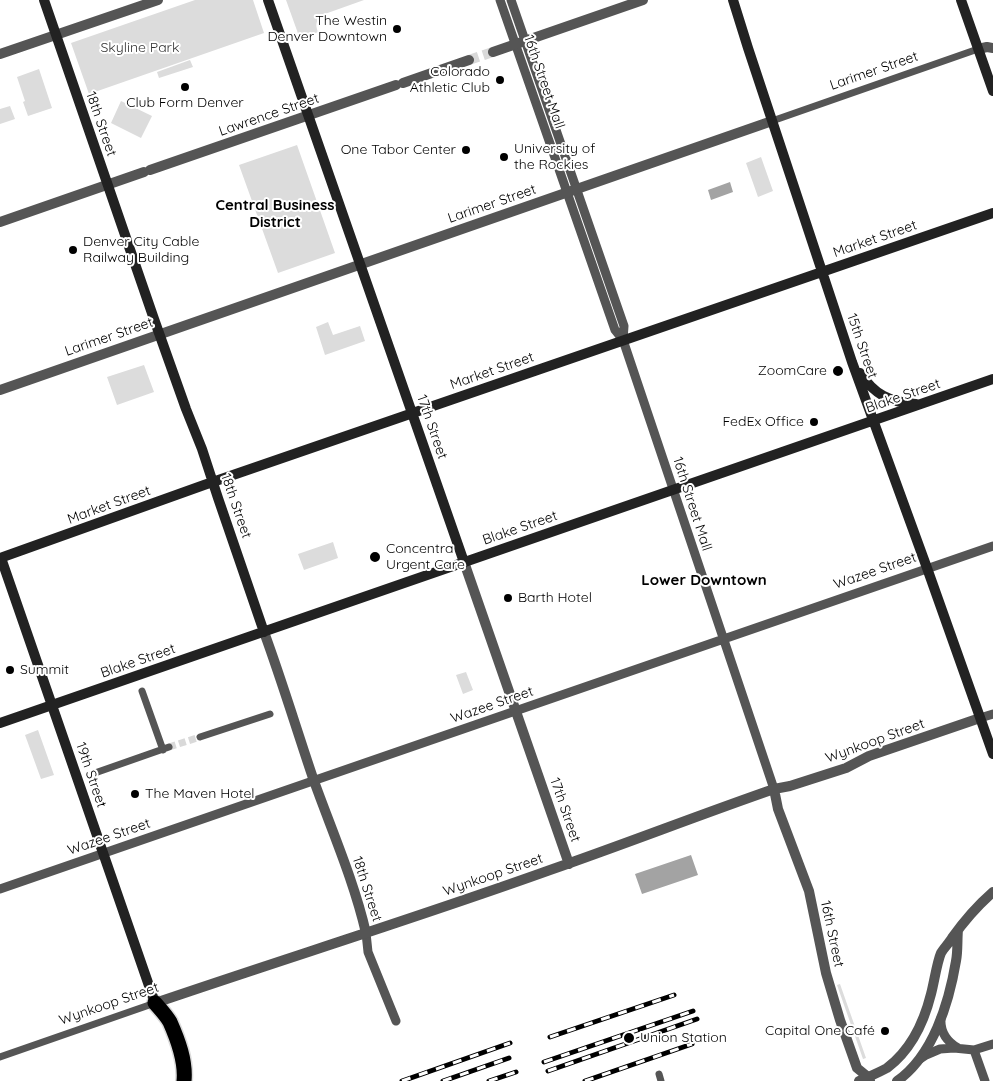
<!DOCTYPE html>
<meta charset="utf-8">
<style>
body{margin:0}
canvas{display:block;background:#fff}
</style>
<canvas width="993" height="1081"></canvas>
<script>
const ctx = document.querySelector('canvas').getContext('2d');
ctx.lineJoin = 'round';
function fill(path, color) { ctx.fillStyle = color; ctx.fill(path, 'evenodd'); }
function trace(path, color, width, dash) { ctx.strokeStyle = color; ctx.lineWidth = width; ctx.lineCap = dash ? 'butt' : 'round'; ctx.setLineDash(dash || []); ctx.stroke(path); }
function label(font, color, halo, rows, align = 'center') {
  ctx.font = font + ' Quicksand,sans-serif'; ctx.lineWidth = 4; ctx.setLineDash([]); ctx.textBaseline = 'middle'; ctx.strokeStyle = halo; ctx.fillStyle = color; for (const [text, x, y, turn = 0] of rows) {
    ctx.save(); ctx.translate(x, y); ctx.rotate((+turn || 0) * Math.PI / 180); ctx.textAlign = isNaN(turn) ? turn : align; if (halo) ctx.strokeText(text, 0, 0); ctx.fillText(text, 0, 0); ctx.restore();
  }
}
fill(new Path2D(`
 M195,0H253L264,33L89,94L71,43Z
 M286,0H364L322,15C316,21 315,24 318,32L300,39Z
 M190,60L193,67L159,78L157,72Z
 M39,69L52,108L28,116L23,102L25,101L17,77Z
 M121,101L152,116L141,138L111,123Z
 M10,106L15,119L0,124V109Z
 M297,145L335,253L278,273L239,165Z
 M761,157L773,191L758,197L746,163Z
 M328,322L333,335L360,326L365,341L325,355L316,327Z
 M144,365L154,392L117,405L107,377Z
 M333,542L338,558L304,570L298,554Z
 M466,672L473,690L463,694L456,675Z
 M38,730L54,775L41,779L25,735Z
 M840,984L866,1058L863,1059L837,985Z`), '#dcdcdc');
fill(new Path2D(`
 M730,182L733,192L711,200L708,190Z
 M691,855L698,875L642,894L635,874Z`), '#a3a3a3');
trace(new Path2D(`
 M169,747L200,737`), '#d9d9d9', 7, [7, 3.5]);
trace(new Path2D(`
 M469,60L493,52`), '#d9d9d9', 10, [10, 5]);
const motorway = new Path2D(`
 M155,1003C160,1009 166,1015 170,1022C178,1040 186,1061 184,1081`);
trace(motorway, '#dbdbdb', 18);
trace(new Path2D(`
 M772,121L978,49
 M142,691L163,750
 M200,737L270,714
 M92,774L169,747
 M0,1057L155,1003
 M659,1074L661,1081`), '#555', 7);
trace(new Path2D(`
 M500,0L615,330L623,340
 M511,0L624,326L623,340L774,789
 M980,718L993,714
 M0,889L993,546
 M366,933L368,952L396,1021
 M941,1018C940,1031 946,1041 958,1048
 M974,1050L985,1081
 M920,1059L926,1055L940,1049L954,1048L974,1050L993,1044`), '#555', 9);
trace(new Path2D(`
 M978,49L987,47L993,48
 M493,52L643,0
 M0,54L158,0
 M403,83L469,60
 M150,170L396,85
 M0,222L144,172
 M0,390L772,121
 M464,562L569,864
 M264,632C282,681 297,731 314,781C332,831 354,881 366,933
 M774,789L778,809L809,891L826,973L840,1020L857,1068L868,1077L870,1081
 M155,1003C287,958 419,917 550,870C625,844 699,815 774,789L790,786L846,768L869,756L980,718
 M859,1081C868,1077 878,1073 887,1068C911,1050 924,1022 931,994C934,983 937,962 941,953C944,948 949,943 952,938C964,921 977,906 993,892
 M897,1081C933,1056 949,1003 956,961C958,951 957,940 958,930`), '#555', 10);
trace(new Path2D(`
 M44,0L154,319L186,409L202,449L218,498L264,632
 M268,0L464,562
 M733,0L748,48L852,362L927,568L993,754
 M961,0L993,91
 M860,373C875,395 889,402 916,404
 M0,558L204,485L993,213
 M1,558L155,1003
 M0,723L993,379`), '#222', 10);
trace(motorway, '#000', 15);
const rail = new Path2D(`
 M550,1037L674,995
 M544,1062L693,1011
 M548,1071L697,1019
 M402,1081L510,1043
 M443,1081L509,1058
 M489,1081L516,1072
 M585,1081L692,1044`);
trace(rail, '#000', 5);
trace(rail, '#fff', 3, [9]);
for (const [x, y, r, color] of [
 [397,29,5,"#000"],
 [500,80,5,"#000"],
 [185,87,5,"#000"],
 [466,150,5,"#000"],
 [504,157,5,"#000"],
 [73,250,5,"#000"],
 [838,371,6,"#000"],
 [814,422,5,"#000"],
 [375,557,6,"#000"],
 [508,598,5,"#000"],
 [10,670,5,"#000"],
 [135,794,5,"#000"],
 [885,1031,5,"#000"],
 [629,1038,6,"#000"]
]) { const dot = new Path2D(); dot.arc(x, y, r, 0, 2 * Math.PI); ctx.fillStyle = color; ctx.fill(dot); trace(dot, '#fff', 2); }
label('14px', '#000', '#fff', [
 ["The Westin",387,21,"right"],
 ["Denver Downtown",387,37,"right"],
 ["Colorado",490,72,"right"],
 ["Athletic Club",490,88,"right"],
 ["Club Form Denver",185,103,"center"],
 ["University of",514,149],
 ["the Rockies",514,165],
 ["One Tabor Center",456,150,"right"],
 ["Denver City Cable",83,242],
 ["Railway Building",83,258],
 ["ZoomCare",827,371,"right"],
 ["FedEx Office",804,422,"right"],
 ["Concentra",386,549],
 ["Urgent Care",386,565],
 ["Barth Hotel",518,598],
 ["Summit",20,670],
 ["The Maven Hotel",145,794],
 ["Capital One Café",875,1031,"right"],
 ["Union Station",640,1038]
], 'left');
label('14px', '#333', '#fff', [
 ["Skyline Park",140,48]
]);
label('14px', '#000', '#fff', [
 ["Larimer Street",874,71,-19],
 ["16th Street Mall",544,82,71],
 ["Lawrence Street",269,115,-19],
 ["18th Street",101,124,71],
 ["Larimer Street",492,204,-19],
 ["Market Street",875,239,-19],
 ["Larimer Street",109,337,-19],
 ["15th Street",862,346,71],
 ["Market Street",492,371,-19],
 ["Blake Street",903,396,-19],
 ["17th Street",432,427,71],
 ["16th Street Mall",692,504,72],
 ["Market Street",109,505,-20],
 ["18th Street",236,506,71],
 ["Blake Street",520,528,-19],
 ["Wazee Street",875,571,-19],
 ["Blake Street",138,661,-19],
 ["Wazee Street",492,705,-19],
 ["Wynkoop Street",875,741,-20],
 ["19th Street",91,775,71],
 ["17th Street",565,810,71],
 ["Wazee Street",109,837,-19],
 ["Wynkoop Street",493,875,-19],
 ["18th Street",367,889,72],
 ["16th Street",832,934,78],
 ["Wynkoop Street",109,1004,-19]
]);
label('bold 15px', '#000', '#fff', [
 ["Central Business",275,205],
 ["District",275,222],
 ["Lower Downtown",704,580]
]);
</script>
